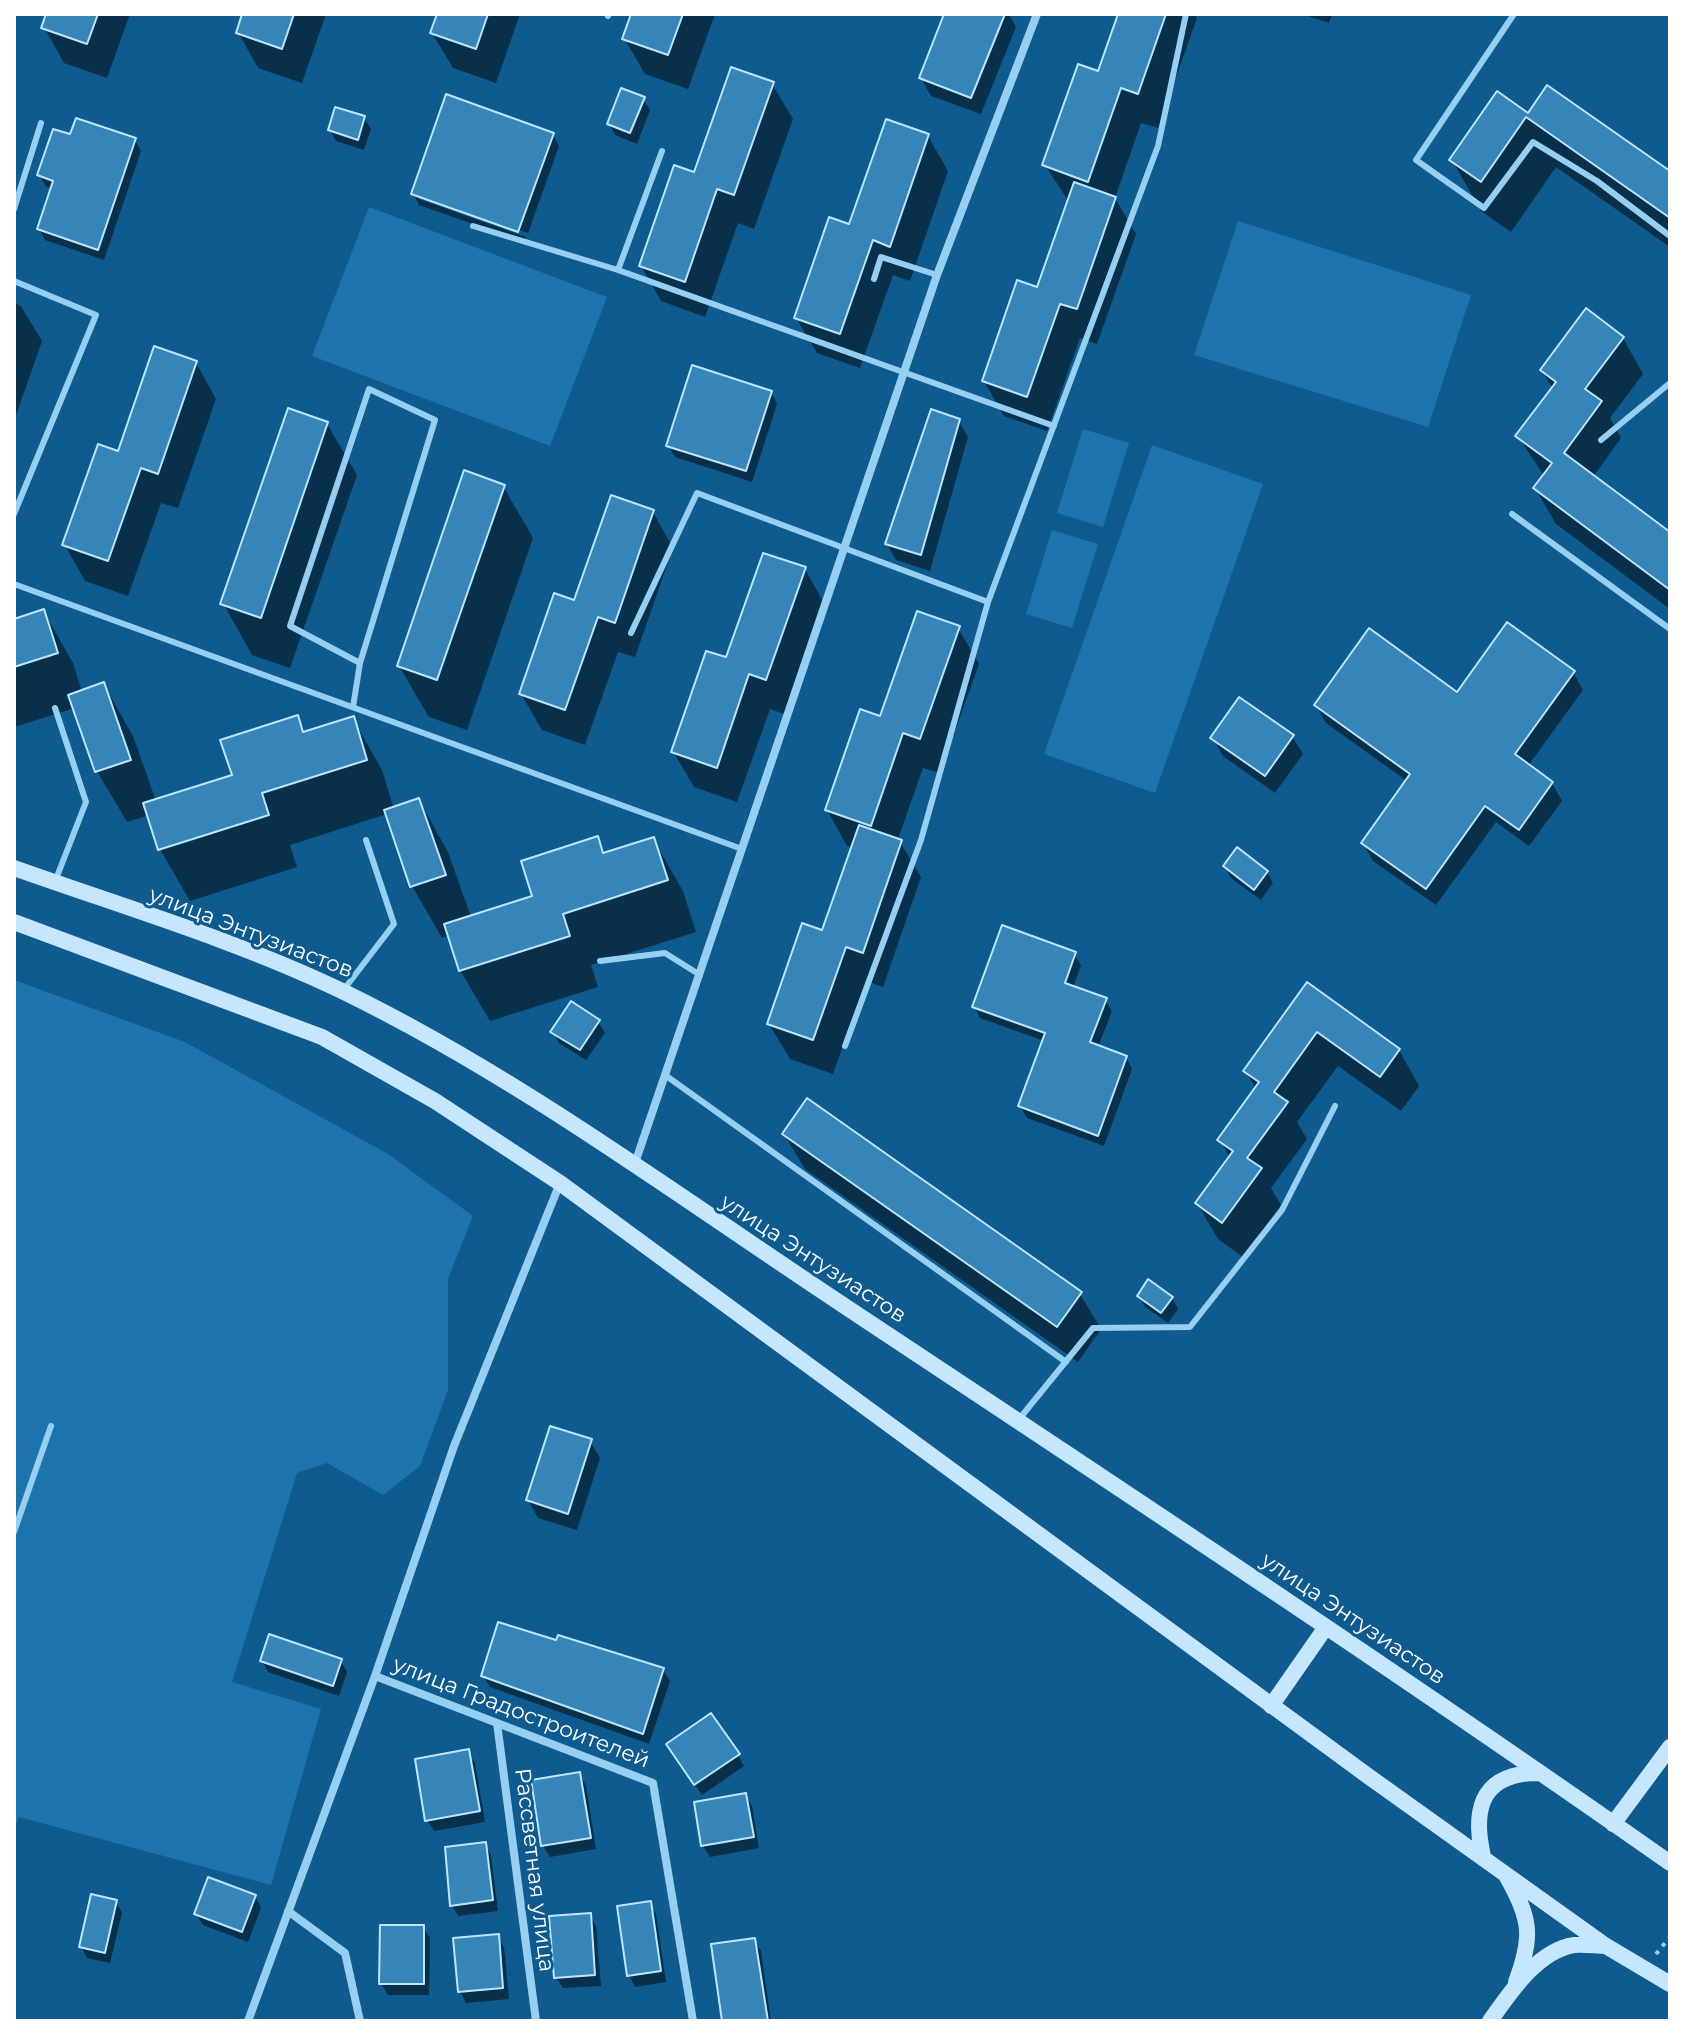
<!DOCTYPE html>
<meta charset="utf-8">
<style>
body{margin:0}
#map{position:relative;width:1684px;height:2035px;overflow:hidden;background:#0f5a8e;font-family:Montserrat,sans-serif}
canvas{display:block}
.frame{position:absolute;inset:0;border:16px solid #fff;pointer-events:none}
</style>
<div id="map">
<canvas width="1684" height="2035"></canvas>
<div class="frame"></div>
</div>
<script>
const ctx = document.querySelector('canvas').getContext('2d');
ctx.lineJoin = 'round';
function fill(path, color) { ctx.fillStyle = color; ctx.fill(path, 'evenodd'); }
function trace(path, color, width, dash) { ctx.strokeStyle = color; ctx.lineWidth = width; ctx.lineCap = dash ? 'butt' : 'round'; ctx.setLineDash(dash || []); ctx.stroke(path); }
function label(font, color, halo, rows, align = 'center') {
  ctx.font = font + ' Montserrat,sans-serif'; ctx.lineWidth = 6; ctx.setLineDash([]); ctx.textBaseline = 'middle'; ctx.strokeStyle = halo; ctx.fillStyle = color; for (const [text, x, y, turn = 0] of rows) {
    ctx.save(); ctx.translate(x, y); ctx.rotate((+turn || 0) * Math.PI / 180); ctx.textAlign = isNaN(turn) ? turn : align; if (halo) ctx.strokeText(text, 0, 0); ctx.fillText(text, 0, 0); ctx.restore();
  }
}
fill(new Path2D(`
 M369,207L607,297L550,446L312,356Z
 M1238,221L1471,295L1428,427L1194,355Z
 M1083,429L1129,443L1103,527L1057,513Z
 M1152,445L1263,484L1155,793L1044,754Z
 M1052,530L1098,544L1072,628L1026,614Z
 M14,980L185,1042L388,1154L473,1216L448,1279V1390L420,1466L383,1495L327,1463L297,1473L232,1682L321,1709L271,1885L19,1817L14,1829Z`), '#1d74ac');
fill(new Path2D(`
 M48,14H130L107,78L64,63L44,27Z
 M244,14H326L302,83L258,68L238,32Z
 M439,14H520L496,83L453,68L432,33Z
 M633,14H715L688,89L645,74L624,38Z
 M946,14H1009L1016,27L981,114L931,96L921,78Z
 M1120,14H1194L1197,18L1158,128L1141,123L1115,198L1136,234L1097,344L1080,338L1047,431L1004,416L984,381L1038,289L1069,202L1045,165L1099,74Z
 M1302,14H1332L1329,23Z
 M772,84L793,119L754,229L738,223L705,317L661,301L641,266L695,174Z
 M643,99L650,110L637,144L615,135L609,124Z
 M1528,115L1670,174V247L1556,167L1511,232L1481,211L1452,160Z
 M364,118L371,129L364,150L336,141L330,130Z
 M553,135L559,146L528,233L419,194V199L526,237L524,242L419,205L413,193Z
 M928,136L948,171L910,281L893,275L860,368L817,353L796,318L851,226Z
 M71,137L135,140L141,151L104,260L45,240L39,229L52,189L46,186L39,175Z
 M14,303L21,306L42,341L14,421Z
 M1623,338L1643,374L1610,418L1621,438L1593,477L1670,534V609L1556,524L1535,488L1544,476L1518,436L1553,389L1542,371Z
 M196,363L216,399L178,508L161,503L128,596L85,581L65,545L119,454Z
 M771,392L777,404L752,482L675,457L668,445Z
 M959,421L968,437L930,571L896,560L887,544Z
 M327,424L357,475L290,668L252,655L223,603Z
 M503,486L533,538L467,730L429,717L399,666Z
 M653,512L673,548L635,657L618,652L585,745L542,730L521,694L575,603Z
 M805,569L825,605L787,715L770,709L737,802L694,787L673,751L727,660Z
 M44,612L73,663L82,692L104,685L133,736L156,801L234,777L297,718L306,733L353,719L382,770L394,809L419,800L448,852L471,917L535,897L597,838L606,854L653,839L683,891L696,932L591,965L598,987L490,1021L460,970L449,935L442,938L412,886L387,814L290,845L297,867L190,901L160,849L149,815L127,822L97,771L75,708L14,727V621Z
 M958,628L979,664L940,773L923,768L898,839L921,877L883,987L866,981L833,1074L790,1059L769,1024L823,932L853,848L847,846L827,810L881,719Z
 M1573,672L1583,690L1528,766L1552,783L1562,801L1529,846L1496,822L1436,905L1373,861L1363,843L1407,781L1326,723L1316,705L1458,695Z
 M1292,736L1303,754L1275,793L1223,756L1213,738Z
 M1225,867L1267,872L1273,883L1261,900L1231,878Z
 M1074,954L1081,965L1073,988L1105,1000L1112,1011L1098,1047L1126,1057L1132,1069L1104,1146L1027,1118L1020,1106L1044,1041L980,1018L974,1006Z
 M1308,985L1399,1050L1419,1086L1401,1111L1338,1066L1297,1122L1307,1139L1271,1188L1281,1205L1243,1257L1218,1239L1197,1203L1230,1158L1220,1140L1256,1089L1246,1071ZM1287,1099L1290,1101L1278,1118L1275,1116Z
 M598,1022L605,1033L586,1060L559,1043L553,1032Z
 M784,1134L1080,1294L1101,1329L1078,1362L805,1169Z
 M1139,1296L1172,1298L1178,1309L1168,1323L1145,1307Z
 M590,1441L600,1458L577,1530L538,1518L528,1500Z
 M500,1624L663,1670L670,1681L649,1744L490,1687L483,1676Z
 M340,1660L347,1672L339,1696L268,1672L262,1661Z
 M468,1752L475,1763L485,1822L434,1831L427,1820Z
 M738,1755L744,1766L702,1795L675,1756Z
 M579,1774L586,1785L596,1849L550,1857L543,1845Z
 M745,1795L752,1806L759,1848L710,1857L703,1846Z
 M485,1844L491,1855L498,1911L458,1916L452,1905Z
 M255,1896L261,1908L248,1942L203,1925L196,1914Z
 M116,1902L122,1913L110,1963L87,1958L81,1946Z
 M650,1903L656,1914L666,1982L635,1987L629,1975Z
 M590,1915L596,1926L601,1986L563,1988L556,1977Z
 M423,1927L430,1938L429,1995H388L381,1983Z
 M497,1936L504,1947L509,1999L466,2003L460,1991Z
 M754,1940L761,1951L771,2021H725Z`), '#0007');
const building = new Path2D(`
 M46,14H98L87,44L41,28Z
 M242,14H294L282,49L236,33Z
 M437,14H488L476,49L430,33Z
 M631,14H683L668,55L622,39Z
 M944,14H1005L971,98L919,78Z
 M1118,14H1166L1138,94L1121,88L1088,182L1042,165L1078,64L1098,71Z
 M731,67L774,82L734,195L717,189L685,282L639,266L674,165L694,172Z
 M1547,85L1670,171V218L1526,117L1481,182L1449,160L1497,91L1528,113Z
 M621,88L645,97L630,133L607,124Z
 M446,94L554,133L518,232L411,194Z
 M335,107L365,116L358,140L328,130Z
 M76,118L136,138L98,250L37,229L53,181L37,175L53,129L70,134Z
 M886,119L929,134L890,247L873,240L840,334L794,318L829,217L849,224Z
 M1074,182L1116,197L1077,309L1060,304L1027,397L982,381L1017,280L1037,287Z
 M1586,308L1624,337L1585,389L1602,401L1564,453L1670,532V590L1533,488L1552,463L1515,436L1556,382L1540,370Z
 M154,346L197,361L158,474L141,468L108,561L62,545L98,444L118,451Z
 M692,365L772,391L746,471L666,446Z
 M288,408L328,422L261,618L220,604Z
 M931,409L960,419L921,555L885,544Z
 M464,470L505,485L437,680L397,666Z
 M611,495L654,510L615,623L598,617L565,710L519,694L554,593L574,600Z
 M763,553L806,567L766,680L749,674L717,768L671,752L706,651L726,657Z
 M44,609L58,653L14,667V619Z
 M917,611L960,626L920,739L903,733L871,826L825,810L860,709L880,716Z
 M1507,622L1575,671L1515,754L1553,782L1519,830L1485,806L1426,889L1361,843L1410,774L1314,705L1369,628L1457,692Z
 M104,682L131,760L95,772L68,695Z
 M1239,697L1294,735L1265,776L1210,738Z
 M298,715L303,732L354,716L367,760L262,793L269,815L158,850L143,803L232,775L220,740Z
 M419,798L446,875L410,887L384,810Z
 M859,825L902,840L863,953L846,947L813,1040L767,1024L802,923L822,930Z
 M598,836L603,853L654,837L668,880L563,914L570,936L459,971L444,924L532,896L521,861Z
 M1237,847L1268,871L1254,890L1223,866Z
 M1002,925L1076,952L1065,983L1107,998L1090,1042L1127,1056L1098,1136L1018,1106L1045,1033L972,1007Z
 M1307,982L1400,1049L1380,1077L1317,1032L1274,1092L1288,1102L1247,1158L1262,1168L1222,1223L1195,1203L1233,1151L1217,1140L1259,1082L1243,1071Z
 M571,1001L600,1020L580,1050L550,1032Z
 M807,1098L1082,1292L1057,1327L782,1134Z
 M1148,1279L1173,1297L1161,1313L1137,1296Z
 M550,1426L592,1439L568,1514L526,1500Z
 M498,1622L556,1640L558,1635L664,1668L643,1734L481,1676Z
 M269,1634L342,1659L333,1686L260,1661Z
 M711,1713L740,1754L694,1785L666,1744Z
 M469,1749L480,1811L425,1821L415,1759Z
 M580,1772L591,1838L541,1846L531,1780Z
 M746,1793L754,1837L701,1846L694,1802Z
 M486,1842L493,1900L450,1906L445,1847Z
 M208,1877L256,1895L242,1932L194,1914Z
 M91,1894L117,1900L105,1953L79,1947Z
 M651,1901L661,1971L627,1976L617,1906Z
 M591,1913L595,1975L554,1978L549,1916Z
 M380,1925H424V1984H379Z
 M499,1934L503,1988L458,1992L453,1938Z
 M755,1938L768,2021H722L711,1944Z`);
fill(building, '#3785b8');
trace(building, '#bee5fe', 2);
trace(new Path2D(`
 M1656,1954L1670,1937`), '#97cff3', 4, [4, 6]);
trace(new Path2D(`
 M1514,14L1416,160L1484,208L1533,142L1597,181L1670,236
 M608,16L609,14
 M14,209L41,123
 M473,226L618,270L1054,426
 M618,270L662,151
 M874,279L881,257L937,275
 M14,281L96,315L14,514
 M1601,440L1670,383
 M1512,514L1670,629
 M14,584L742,849
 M988,602L1158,146L1186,14
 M631,633L697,493L988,602L921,840L845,1046
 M353,707L360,663L290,626L369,389L435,420L360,663
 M55,708L86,802L56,879
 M600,961L665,953L700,975
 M345,988L394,924L366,840
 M665,1075L1066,1362
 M1020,1418L1093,1328L1190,1327L1282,1210L1335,1106
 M14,1532L51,1426`), '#97cff3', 6);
trace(new Path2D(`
 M634,1166L937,275L1037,14
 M375,1676L653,1783L693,2021
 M497,1723L536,2021
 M288,1911L345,1953L360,2021
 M248,2021L375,1676L454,1446L560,1183`), '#97cff3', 8);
trace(new Path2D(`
 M14,868C124,907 238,941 342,991C519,1077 682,1199 846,1307C1122,1490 1399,1673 1670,1863
 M14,922L322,1037L435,1101L560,1183L1368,1776L1606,1946L1670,1984
 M1271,1706L1326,1627
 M1613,1824L1670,1747
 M1483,1856C1471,1804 1485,1772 1541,1773
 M1507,1877C1531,1919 1533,1937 1516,1982
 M1490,2021C1510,1993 1537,1951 1574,1945C1584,1944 1596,1946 1606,1946`), '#c6e6fd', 16);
label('22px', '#fff', '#0f5a8e', [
 ["улица Энтузиастов",251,933,21],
 ["улица Энтузиастов",813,1259,33],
 ["улица Энтузиастов",1353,1619,34],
 ["улица Градостроителей",521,1713,21],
 ["Рассветная улица",534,1870,83]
]);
</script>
